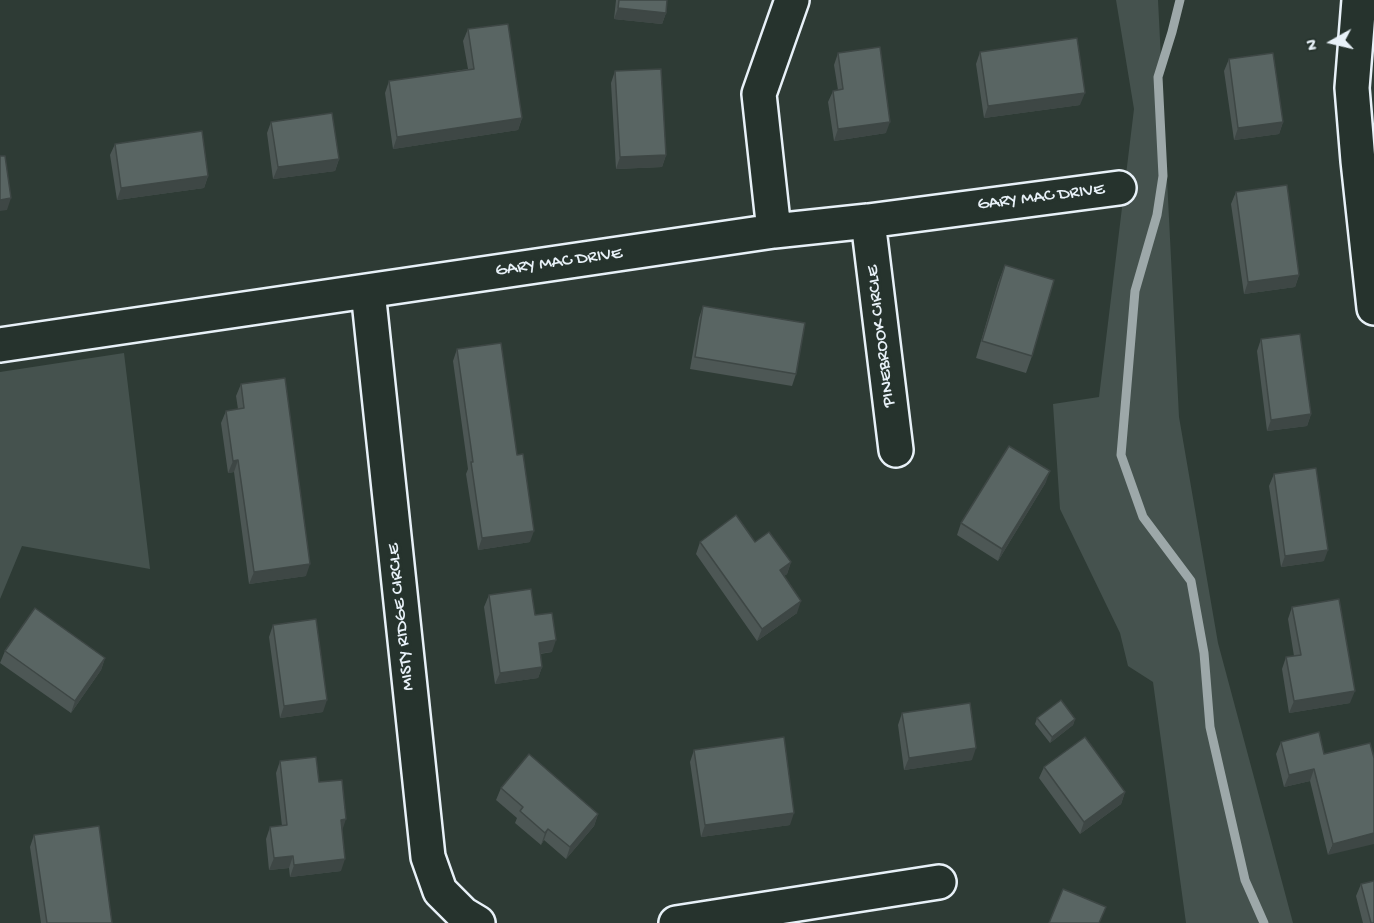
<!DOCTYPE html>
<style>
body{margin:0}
#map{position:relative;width:1374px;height:923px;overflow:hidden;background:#2e3b35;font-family:"Gochi Hand",sans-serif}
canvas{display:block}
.north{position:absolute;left:1302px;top:12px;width:60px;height:60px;-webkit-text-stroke:4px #26332d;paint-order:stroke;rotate:262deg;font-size:16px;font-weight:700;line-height:24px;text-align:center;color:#e8f1f8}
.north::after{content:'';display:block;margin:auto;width:21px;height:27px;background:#e8f1f8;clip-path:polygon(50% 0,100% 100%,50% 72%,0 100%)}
</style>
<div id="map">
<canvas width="1374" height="923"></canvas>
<div class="north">N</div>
</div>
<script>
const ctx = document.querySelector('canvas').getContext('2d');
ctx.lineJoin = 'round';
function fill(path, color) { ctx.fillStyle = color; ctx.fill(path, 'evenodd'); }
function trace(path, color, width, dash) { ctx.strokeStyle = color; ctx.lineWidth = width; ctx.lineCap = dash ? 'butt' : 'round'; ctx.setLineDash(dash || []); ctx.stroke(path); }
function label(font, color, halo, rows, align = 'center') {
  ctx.font = font + ' "Gochi Hand",sans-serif'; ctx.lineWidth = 6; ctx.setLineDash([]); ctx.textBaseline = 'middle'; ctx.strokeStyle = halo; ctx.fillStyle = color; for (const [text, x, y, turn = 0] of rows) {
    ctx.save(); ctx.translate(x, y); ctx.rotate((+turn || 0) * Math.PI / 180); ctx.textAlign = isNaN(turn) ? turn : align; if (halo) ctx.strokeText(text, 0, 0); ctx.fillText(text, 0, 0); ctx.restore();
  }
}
fill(new Path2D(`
 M1116,0H1158L1179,417L1218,643L1293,923H1186L1153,682L1128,666L1120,633L1060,509L1053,404L1099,397L1134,109Z
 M124,353L150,569L22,546L0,599V372Z`), '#45524e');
trace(new Path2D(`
 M1180,0L1172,32L1158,77L1163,176L1157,215L1135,291L1121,455L1143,517L1191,581L1204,653L1210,727L1245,880L1264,923`), '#9da8a9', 9);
const minor = new Path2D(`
 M1359,0L1352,88L1358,161L1374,308
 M868,221L896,450
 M774,231L759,94L792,0
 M368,291L428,857L440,891L463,914L478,923
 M0,345L774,231L868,221L1119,188
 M676,923L939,882`);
trace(minor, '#e8f1f8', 38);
trace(minor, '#26332d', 33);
fill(new Path2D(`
 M616,0H667L666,13L662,24L614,19Z
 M468,29L522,118L518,130L393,149L385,93L389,81L468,69L463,41Z
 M980,52L1080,105L984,118L976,64Z
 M838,53L886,133L834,141L828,102L833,91L838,90L834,65Z
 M1229,59L1283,122L1279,134L1234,140L1224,71Z
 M615,71L666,155L662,167L616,169L611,83Z
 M271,122L339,159L335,171L273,179L267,133Z
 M115,144L208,176L204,188L117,200L110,155Z
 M1236,192L1299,275L1295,287L1244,294L1231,204Z
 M1005,265L1032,356L1026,373L976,358L998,283Z
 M703,306L796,374L792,386L690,369L699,318Z
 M1261,339L1311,414L1307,426L1267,431L1257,351Z
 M457,349L517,455L530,542L478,550L466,474L468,469L453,361Z
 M241,384L306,576L249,584L234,472L228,473L221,423L226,411L238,409L236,396Z
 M1274,474L1324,561L1281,567L1269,486Z
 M1046,482L998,561L957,535L961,523Z
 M700,542H755L791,562L787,574L784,576L797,613L757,641L696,554Z
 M489,595L535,615L552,652L540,654L542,667L538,678L495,684L484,607Z
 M1292,607L1350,703L1289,713L1282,669L1286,657L1294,656L1288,619Z
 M273,625L323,712L280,718L269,637Z
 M5,651L105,658L101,670L71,713L0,663Z
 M902,713L972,760L904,770L898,725Z
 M1037,718L1075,719L1073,725L1050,743L1035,724Z
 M1281,742L1324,754L1374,758L1328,855L1310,781L1284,787L1276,754Z
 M694,750L790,825L701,837L690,762Z
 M280,761L319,782L342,831L341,871L290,877L289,868L269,870L266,839L270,827L282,826L276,773Z
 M1044,767L1125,792L1121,804L1080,834L1039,778Z
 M501,788L598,814L594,826L566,859L544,840L541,845L515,823L517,818L496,800Z
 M34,835L112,923H41L30,847Z
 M1361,884L1374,923H1363L1356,896Z`), '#4d5755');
fill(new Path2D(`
 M618,8L666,13L662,24L614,19Z
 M1085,93L1080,105L984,118L988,106Z
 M522,118L518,130L393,149L397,137Z
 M890,122L886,133L834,141L838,129Z
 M1283,122L1279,134L1234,140L1238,128Z
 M666,155L662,167L616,169L620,157Z
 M339,159L335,171L273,179L278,167Z
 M208,176L204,188L117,200L121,188Z
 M11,198L7,210L0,211V200Z
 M1299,275L1295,287L1244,294L1248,282Z
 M1311,414L1307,426L1267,431L1271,420Z
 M238,460L234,472L228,473L233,461Z
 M1050,471L1046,482L998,561L1002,549Z
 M534,531L530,542L478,550L482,538Z
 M1328,550L1324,561L1281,567L1285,556Z
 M791,562L787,574L775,582L780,570Z
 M310,564L306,576L249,584L254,572Z
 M801,601L797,613L757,641L762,629Z
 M556,640L552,652L534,654L539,643Z
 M105,658L101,670L71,713L75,701Z
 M542,667L538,678L495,684L500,673Z
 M1355,691L1350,703L1289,713L1294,701Z
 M327,700L323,712L280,718L284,706Z
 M1075,719L1073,725L1050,743L1052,737Z
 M976,748L972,760L904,770L909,758Z
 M1314,769L1310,781L1284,787L1289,775Z
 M1125,792L1121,804L1080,834L1084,822Z
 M794,813L790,825L701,837L705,825Z
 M598,814L594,826L566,859L570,847Z
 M346,819L342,831L341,820Z
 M548,829L544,840L541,845L545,833Z
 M1374,833V844L1328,855L1333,844Z
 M293,856L289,868L269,870L274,858Z
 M345,859L341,871L290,877L294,865Z`), '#3e4745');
const building = new Path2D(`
 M619,0H667L666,13L618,8Z
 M508,24L522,118L397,137L389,81L474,69L468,29Z
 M1077,38L1085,93L988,106L980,52Z
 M880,47L890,122L838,129L833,91L843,89L838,53Z
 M1273,53L1283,122L1238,128L1229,59Z
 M661,69L666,155L620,157L615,71Z
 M332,113L339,159L278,167L271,122Z
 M202,131L208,176L121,188L115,144Z
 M0,156H5L11,198L0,200Z
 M1287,185L1299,275L1248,282L1236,192Z
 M1005,265L1054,280L1032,356L982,341Z
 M703,306L805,323L796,374L695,357Z
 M1300,334L1311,414L1271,420L1261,339Z
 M501,343L517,455L523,454L534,531L482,538L471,462H473L457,349Z
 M285,378L310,564L254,572L238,460L233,461L226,411L244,408L241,384Z
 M1009,446L1050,471L1002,549L961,523Z
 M1316,468L1328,550L1285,556L1274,474Z
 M736,515L755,542L769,532L791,562L780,570L801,601L762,629L700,542Z
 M531,589L535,615L552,613L556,640L539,643L542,667L500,673L489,595Z
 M1339,599L1355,691L1294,701L1286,657L1301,655L1292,607Z
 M35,608L105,658L75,701L5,651Z
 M316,619L327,700L284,706L273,625Z
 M1061,700L1075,719L1052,737L1037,718Z
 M970,703L976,748L909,758L902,713Z
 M1319,732L1324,754L1370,743L1374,758V833L1333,844L1314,769L1289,775L1281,742Z
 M784,737L794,813L705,825L694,750Z
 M1085,737L1125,792L1084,822L1044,767Z
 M529,754L598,814L570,847L548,829L545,833L520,811L523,807L501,788Z
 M316,757L319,782L342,780L346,819L341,820L345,859L294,865L293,856L274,858L270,827L287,825L280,761Z
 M99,826L112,923H47L34,835Z
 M1374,881V923H1371L1361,884Z
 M1063,889L1106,907L1099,923H1049Z`);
fill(building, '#596563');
trace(building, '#3e4745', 1.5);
label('18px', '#e8f1f8', '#26332d', [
 ["GARY MAC DRIVE",1041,198,-7],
 ["GARY MAC DRIVE",559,263,-8],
 ["PINEBROOK CIRCLE",882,336,-97],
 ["MISTY RIDGE CIRCLE",402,617,-96]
]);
</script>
